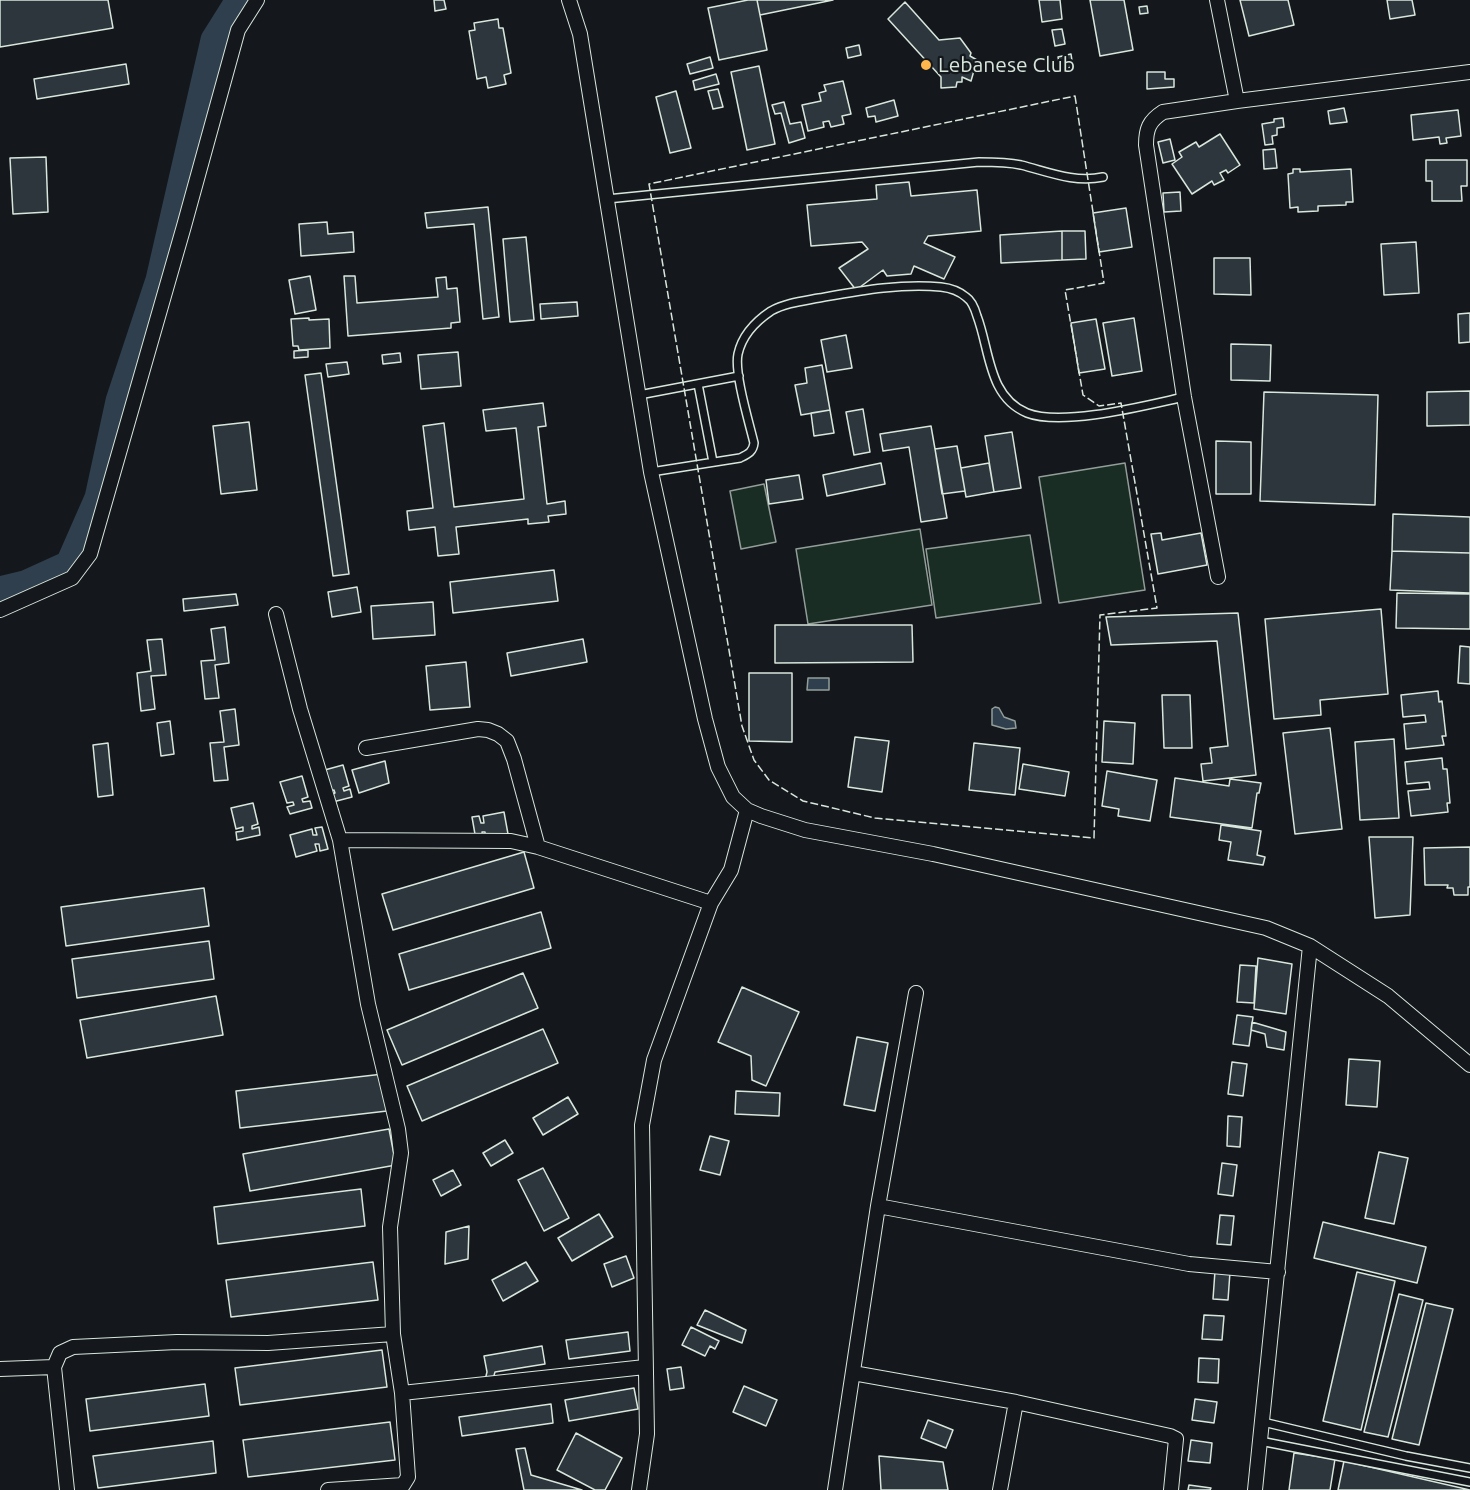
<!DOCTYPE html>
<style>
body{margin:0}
canvas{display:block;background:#14181c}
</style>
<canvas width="1470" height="1490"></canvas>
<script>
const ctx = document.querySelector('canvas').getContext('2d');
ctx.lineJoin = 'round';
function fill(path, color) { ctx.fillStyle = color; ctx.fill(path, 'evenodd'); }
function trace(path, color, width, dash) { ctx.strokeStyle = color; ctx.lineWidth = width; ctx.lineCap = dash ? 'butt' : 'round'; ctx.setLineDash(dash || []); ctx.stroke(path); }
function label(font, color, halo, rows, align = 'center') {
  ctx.font = font + ' Ubuntu,sans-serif'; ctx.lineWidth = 4.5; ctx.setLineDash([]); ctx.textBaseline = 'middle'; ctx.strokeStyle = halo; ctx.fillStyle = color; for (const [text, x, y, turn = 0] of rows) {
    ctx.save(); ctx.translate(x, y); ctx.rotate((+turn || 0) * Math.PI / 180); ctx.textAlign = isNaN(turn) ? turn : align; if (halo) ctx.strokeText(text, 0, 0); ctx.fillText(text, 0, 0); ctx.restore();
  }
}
const green = new Path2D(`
 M1125,463L1145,590L1059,603L1039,477Z
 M764,484L776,542L741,549L730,491Z
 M920,529L932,605L808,624L796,549Z
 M1030,535L1041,603L936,618L926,549Z`);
fill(green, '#1a2d24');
trace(green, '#939e99', 1.5);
const water = new Path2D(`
 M808,678H829V690H807Z
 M995,707L999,708L1004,717L1015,721L1016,728L1006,729L992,725V709Z`);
fill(water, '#2f3f4d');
trace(water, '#939e99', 1.5);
trace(new Path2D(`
 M0,590L25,584L69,564L98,498L119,401L159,280L214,40L239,0`), '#2f3f4d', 27);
const building = new Path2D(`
 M0,0H108L113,28L0,47Z
 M434,0H444L446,9L435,11Z
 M748,0H757L767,50L719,60L708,8Z
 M757,0H833L760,15Z
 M1039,0H1060L1062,19L1042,22Z
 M1090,0H1124L1133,50L1100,56Z
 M1240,0H1288L1294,25L1249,36Z
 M1387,0H1412L1415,15L1390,19Z
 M905,2L939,40L960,38L971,53L970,56L977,60L971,81L962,77V82H957L956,87L941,88V77L888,19Z
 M1147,6L1148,13L1140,14L1139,7Z
 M498,19L499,28H503L511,73L504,75L506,84L488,88L486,77L477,79L469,31L475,30L474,23Z
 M1062,29L1065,44L1055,46L1052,30Z
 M859,45L861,55L848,58L846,48Z
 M1071,54L1073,67L1060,69L1058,57Z
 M710,57L713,68L690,74L687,64Z
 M126,64L129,84L37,99L34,79Z
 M759,66L775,144L747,150L731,72Z
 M1147,72H1165V79H1174V87L1147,89Z
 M716,74L719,84L695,90L693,81Z
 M843,81L851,114L842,116L844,124L831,127L829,121L823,122L824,127L808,131L802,105L821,101L819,93L826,91L824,85Z
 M718,89L723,107L713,109L708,91Z
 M676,91L691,148L670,153L656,97Z
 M894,100L898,116L876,122L875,116L868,117L866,108Z
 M784,102L790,124L801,122L805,138L789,143L781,113L775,114L772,105Z
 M1344,108L1347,122L1330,124L1328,111Z
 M1458,110L1461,136L1446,138L1447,143L1440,144L1439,137L1413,140L1411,115Z
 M1283,118L1284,127L1277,128V135L1272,136L1273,144L1265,145L1262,124L1274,122V119Z
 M1220,134L1240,165L1228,173L1226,170L1220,173L1224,180L1214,185L1212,181L1192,194L1172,164L1182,157L1179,152L1196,142L1199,147Z
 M1170,139L1175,160L1163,163L1158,142Z
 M1275,149L1277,168L1264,169L1263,150Z
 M46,157L48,212L13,214L10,158Z
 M1426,160H1467V186H1461L1462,201H1432V181H1426Z
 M1293,169H1300V172L1351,169L1353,202H1346V205L1318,206V211L1298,212V207L1290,208L1288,174L1293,173Z
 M909,182L911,196L977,190L981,231L928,236L924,243L955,257L944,279L914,266L911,274L887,276L883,270L856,290L839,268L868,249L862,242L811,246L807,205L877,199L876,185Z
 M1180,192L1181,211L1164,212L1163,193Z
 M488,207L499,317L483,319L474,224L427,228L425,213Z
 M1126,208L1132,247L1099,252L1093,213Z
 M327,222L328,234L353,232L354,252L301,256L299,224Z
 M1062,231V260L1001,263L1000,235Z
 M1062,231H1085L1086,259L1062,260Z
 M526,237L534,320L510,322L503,239Z
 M1416,242L1419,293L1384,295L1381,244Z
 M1214,258H1250L1251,295L1214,294Z
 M310,276L316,310L295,314L289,280Z
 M344,276H355L357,303L438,297L436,278L446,277L447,289L457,288L460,322L451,323V328L348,336Z
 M577,302L578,316L541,319L540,304Z
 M1470,313V342L1459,343L1458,314Z
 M309,318V320L329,319L330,348L299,350L298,346H293L291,319Z
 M1134,318L1142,371L1112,376L1103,323Z
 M1096,319L1105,369L1079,373L1071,323Z
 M846,335L852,368L827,372L821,340Z
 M1231,344L1271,345L1270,381L1231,380Z
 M308,350V357L294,358V351Z
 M458,352L461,386L421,389L418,355Z
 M400,353L401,362L383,364L382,355Z
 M347,362L349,374L328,377L326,364Z
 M822,365L830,410L801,415L795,385L807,383L805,368Z
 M321,373L349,574L333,576L305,375Z
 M1470,391V425L1427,426V392Z
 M1264,392L1378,395L1375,505L1260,501Z
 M543,403L546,426L538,427L547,504L565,501L566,514L548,516L549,522L528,524V519L456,527L459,554L438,556L435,527L409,530L407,511L433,508L423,426L444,423L454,507L524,499L516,428L486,431L483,410Z
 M863,409L870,452L854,455L846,412Z
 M830,410L834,433L814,436L811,413Z
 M249,422L257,490L221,494L213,426Z
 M931,426L947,518L921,522L909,447L883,451L880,434Z
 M1012,432L1021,488L994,492L985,436Z
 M1216,441L1251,442V494H1216Z
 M957,446L965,491L942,494L935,449Z
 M881,463L885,484L827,496L823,475Z
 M989,463L994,492L966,497L961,468Z
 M799,475L803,499L769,504L766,480Z
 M1393,514L1470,517V553L1392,551Z
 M1161,533L1162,540L1201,533L1207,565L1158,574L1151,534Z
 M1392,551L1470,553V593L1390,590Z
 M554,570L558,601L453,613L450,582Z
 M357,587L361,612L332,617L328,592Z
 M1397,593L1470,594V629L1396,628Z
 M236,594L238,605L184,611L183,599Z
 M433,602L435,635L373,639L371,606Z
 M1381,609L1388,694L1320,700L1321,715L1274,719L1265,619Z
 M1238,613L1256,775L1203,781L1201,764L1212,763L1210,748L1228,746L1217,641L1111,645L1106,617Z
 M775,625H912L913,662L775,663Z
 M225,627L229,663L215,665L219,698L205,699L201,661L215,660L211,629Z
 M162,639L166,675L151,676L155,709L141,711L137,673L151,671L147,640Z
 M583,639L587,662L511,676L507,653Z
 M1460,646L1470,647V684L1458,683Z
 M466,662L470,707L430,710L426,666Z
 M749,673H792V742L749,741Z
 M1438,691L1439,702L1442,701L1446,736H1442L1444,745L1406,749L1404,724L1426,722L1425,715L1403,717L1401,695Z
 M1162,695H1190L1192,748H1164Z
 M235,709L239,745L224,747L228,780L214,781L210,743L224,742L220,711Z
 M170,721L174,754L161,756L157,723Z
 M1104,721L1135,723L1133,764L1102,762Z
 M1330,728L1342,829L1295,834L1283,733Z
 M855,737L889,741L882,792L848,787Z
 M1394,739L1399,818L1360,820L1355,742Z
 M108,743L113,795L98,797L93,745Z
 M974,743L1020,748L1015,795L969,790Z
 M1442,758L1443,769H1447L1450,803H1447L1448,812L1411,816L1408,791L1430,789L1429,782L1407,784L1405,762Z
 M385,761L389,783L359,793L352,770Z
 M1023,764L1069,772L1065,796L1019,789Z
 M343,765L349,786L343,788L344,791L350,789L352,797L329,803L328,796L335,793L334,790L327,792L321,771Z
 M1107,771L1157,780L1150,821L1118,816L1119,809L1102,806Z
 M302,776L308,797L302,799L303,802L310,801L312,808L290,814L287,807L294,805L293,802L287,803L280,782Z
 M1175,778L1229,786L1230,779L1261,783L1259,793H1257L1252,828L1170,817Z
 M253,803L258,824L252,826V829L259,827L260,835L237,840L236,832L243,831V827L236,829L231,808Z
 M504,812L508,834L486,838L485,832H482L483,839L476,840L472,817L479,816L481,823H484L483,816Z
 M1221,825L1261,831L1257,855L1265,857L1263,865L1228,860L1231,842L1219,840Z
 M322,827L328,849L320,851L319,844H315L317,851L296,857L290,835L312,829L313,835H317L315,828Z
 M1369,837H1413L1410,915L1375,918Z
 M1470,847V887H1468V895H1454L1453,888H1447L1448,885H1425L1424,848Z
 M524,852L534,888L393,930L382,894Z
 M204,888L209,926L66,946L61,907Z
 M541,912L551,948L409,990L399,954Z
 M209,941L214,979L77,998L72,959Z
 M1258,958L1292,964L1286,1014L1254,1009Z
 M1240,965L1256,966L1254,1003L1237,1002Z
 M523,973L538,1008L402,1065L387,1030Z
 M742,987L799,1012L766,1086L752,1080L751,1056L718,1042Z
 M216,996L223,1035L87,1058L80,1020Z
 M1237,1015L1253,1017L1249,1046L1233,1044Z
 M1252,1022L1286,1032L1284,1050L1267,1047L1265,1034L1251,1030Z
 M543,1029L558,1063L422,1121L407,1086Z
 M857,1037L888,1043L875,1111L844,1105Z
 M1349,1059L1380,1061L1377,1107L1346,1105Z
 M1232,1062L1247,1064L1243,1096L1228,1094Z
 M383,1074L387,1111L240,1128L236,1091Z
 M736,1091L780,1093L779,1116L735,1114Z
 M568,1097L578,1114L543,1135L533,1118Z
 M1228,1116L1242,1117L1240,1147L1227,1146Z
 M389,1129L396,1165L250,1191L243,1154Z
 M710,1136L729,1141L720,1175L700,1170Z
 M505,1140L513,1153L491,1166L483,1153Z
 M1379,1152L1408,1158L1394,1224L1365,1218Z
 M1222,1163L1237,1165L1233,1196L1218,1194Z
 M543,1168L569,1218L544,1231L518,1180Z
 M453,1170L461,1185L441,1196L433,1180Z
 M361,1189L365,1226L218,1244L214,1207Z
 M599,1214L613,1237L572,1261L558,1238Z
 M1220,1215L1234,1216L1231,1245L1217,1244Z
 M1323,1222L1426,1247L1417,1283L1314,1258Z
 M469,1226L468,1259L445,1264L446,1232Z
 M626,1256L634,1278L612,1287L604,1264Z
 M373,1262L378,1300L231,1317L226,1280Z
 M526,1262L538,1281L503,1301L492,1280Z
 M1215,1271L1230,1272L1228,1300L1213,1299Z
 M1357,1272L1395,1281L1361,1430L1323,1421Z
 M1399,1294L1423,1300L1388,1437L1364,1432Z
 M1426,1303L1453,1309L1419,1445L1392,1439Z
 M705,1310L746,1330L742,1343L697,1325Z
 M1204,1315L1224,1316L1222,1340L1202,1339Z
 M691,1327L719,1341L715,1349L710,1346L705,1356L682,1345Z
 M628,1332L630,1351L569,1359L566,1340Z
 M542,1346L545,1364L495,1372L493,1379L485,1380L487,1372L484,1356Z
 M382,1350L387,1387L240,1405L235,1368Z
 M1199,1358L1219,1359L1218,1383L1198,1382Z
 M681,1367L684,1388L670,1390L667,1369Z
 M205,1384L209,1416L90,1431L86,1399Z
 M744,1386L777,1400L766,1426L733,1412Z
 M634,1388L638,1409L569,1421L565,1400Z
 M1195,1399L1217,1402L1214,1423L1192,1420Z
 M551,1404L553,1423L462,1436L459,1417Z
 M928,1420L953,1430L946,1448L921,1438Z
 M390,1422L395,1460L248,1477L243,1440Z
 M576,1433L622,1458L605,1490H595L557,1470Z
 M1191,1440L1212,1443L1210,1463L1188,1461Z
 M213,1441L216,1473L98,1488L93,1456Z
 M525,1448L531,1475L582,1490H524L516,1449Z
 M1294,1453L1335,1459L1330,1490H1289Z
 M879,1456L943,1462L948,1490H881Z
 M1344,1461L1470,1490H1338Z
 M1189,1485L1211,1488L1210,1490H1188Z`);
fill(building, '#2c363c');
trace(building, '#d8e6dc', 1.5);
const service = new Path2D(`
 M607,199L979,162C993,162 1007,162 1021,165C1049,172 1074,183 1103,177
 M698,384L713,462
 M639,395L739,376
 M651,472L740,458C748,454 753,452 754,443C749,422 734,373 738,354C742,336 756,321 771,311C785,303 803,301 819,298C859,291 901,283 941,287C950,288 959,291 966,297C972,301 975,309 977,316C990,350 988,397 1027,413C1063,427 1147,405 1184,397
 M1263,1422L1406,1456L1470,1468
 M1260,1441L1470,1482`);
const minor = new Path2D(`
 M569,0L580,34L651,472L705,719L718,767L733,797L747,810L761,816L805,830L933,854L1266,928L1310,946L1388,996L1470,1065
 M1217,0L1237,101
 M1218,577L1184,397L1146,145C1146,129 1149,121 1163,112L1237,101L1470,72
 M0,610L72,578L90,554L184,226L238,30L257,0
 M276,614L300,709L340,840L368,1004L398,1129L401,1153L390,1227L393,1334L402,1393L408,1477L403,1485L328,1490
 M366,748L478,729L488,730L498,734L507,741L514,759L538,847
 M340,840L511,841L538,847L711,903
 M916,993L878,1206L1189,1264L1278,1272
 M54,1367L67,1490
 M0,1369L54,1367L60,1353L73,1347L177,1342L268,1343L393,1334
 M853,1373L1016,1402L1170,1436L1176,1439L1171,1490
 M402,1393L645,1367
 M639,1490L647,1434L642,1125L654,1060L711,903L731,870L747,810
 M835,1490L878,1206
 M1000,1490L1016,1402
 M1255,1490L1310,946`);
trace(service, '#d8e6dc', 10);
trace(minor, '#d8e6dc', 16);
trace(service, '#14181c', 7);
trace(minor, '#14181c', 14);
trace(new Path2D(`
 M1075,96L1104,283L1065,290L1083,395L1099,406L1121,403L1157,608L1100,615L1094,838L875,818L803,801L769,780L754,760L742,726L649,184Z`), '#d8e6dc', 1.5, [8, 3]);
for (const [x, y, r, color] of [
 [926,65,6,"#ffb74d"]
]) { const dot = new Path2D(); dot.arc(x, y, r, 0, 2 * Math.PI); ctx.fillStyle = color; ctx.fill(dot); trace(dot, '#14181c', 2); }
label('21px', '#d8e6dc', '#14181c', [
 ["Lebanese Club",938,65]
], 'left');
</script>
